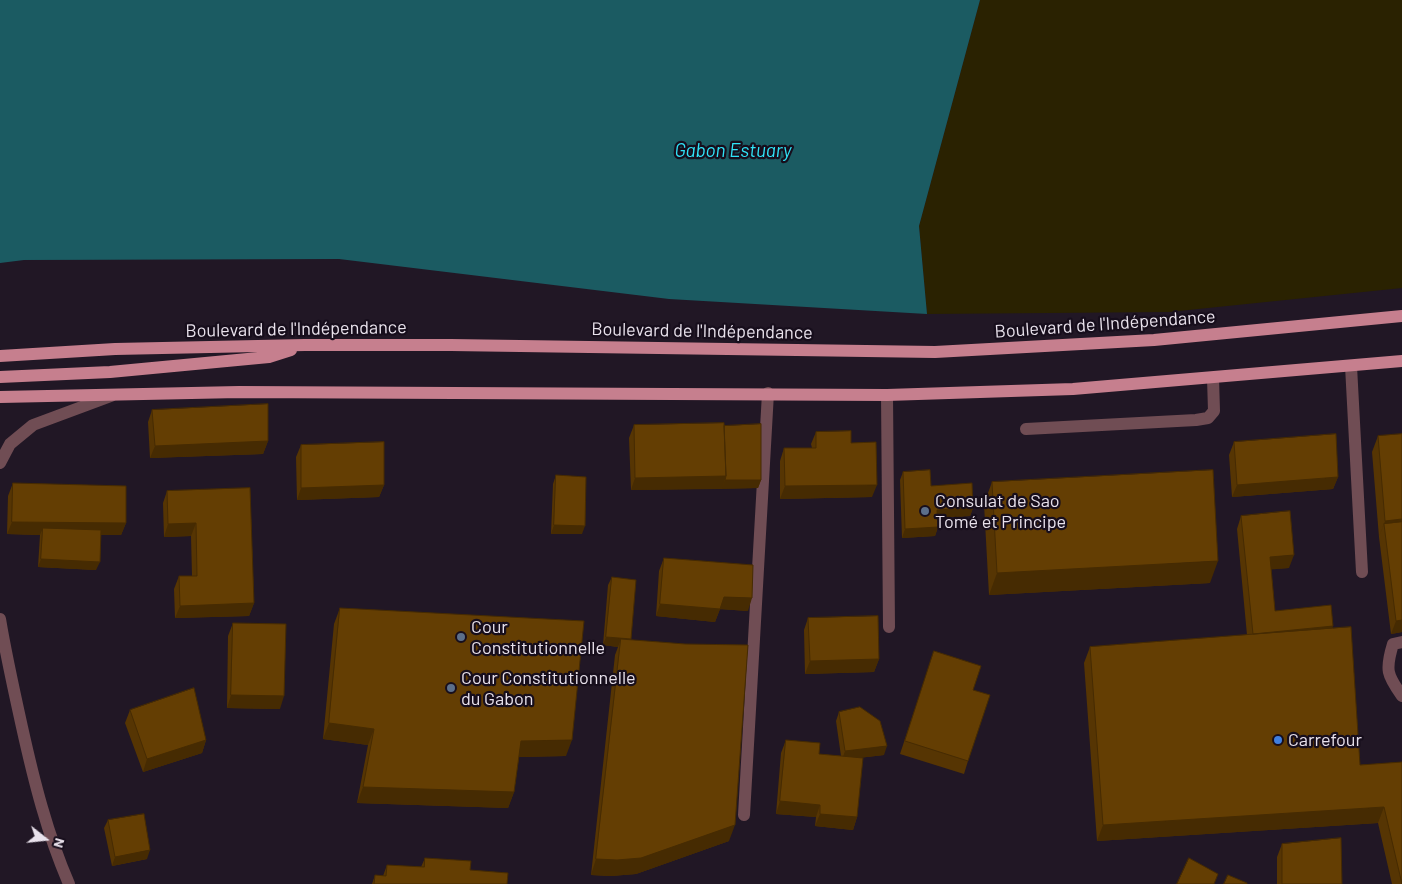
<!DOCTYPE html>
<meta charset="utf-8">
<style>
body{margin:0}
#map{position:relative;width:1402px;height:884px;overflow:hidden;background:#211725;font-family:Barlow,sans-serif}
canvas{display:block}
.north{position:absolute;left:20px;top:814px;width:50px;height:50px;-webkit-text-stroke:4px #170e1c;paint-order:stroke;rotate:106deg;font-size:14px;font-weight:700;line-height:20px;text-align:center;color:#e9e2ec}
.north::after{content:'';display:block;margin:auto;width:18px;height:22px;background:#e9e2ec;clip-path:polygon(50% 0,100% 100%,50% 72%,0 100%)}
</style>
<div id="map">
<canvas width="1402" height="884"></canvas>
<div class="north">N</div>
</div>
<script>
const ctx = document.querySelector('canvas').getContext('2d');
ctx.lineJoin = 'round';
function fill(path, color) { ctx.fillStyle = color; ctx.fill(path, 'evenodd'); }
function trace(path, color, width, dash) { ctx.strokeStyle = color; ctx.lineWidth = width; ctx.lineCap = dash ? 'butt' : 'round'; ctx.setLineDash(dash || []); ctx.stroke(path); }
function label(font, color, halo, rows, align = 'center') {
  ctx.font = font + ' Barlow,sans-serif'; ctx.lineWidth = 4.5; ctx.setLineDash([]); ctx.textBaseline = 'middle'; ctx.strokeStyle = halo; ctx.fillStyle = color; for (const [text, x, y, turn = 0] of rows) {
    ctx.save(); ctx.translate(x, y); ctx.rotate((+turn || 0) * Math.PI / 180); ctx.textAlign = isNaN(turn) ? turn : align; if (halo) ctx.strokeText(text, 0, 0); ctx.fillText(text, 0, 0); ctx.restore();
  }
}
fill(new Path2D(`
 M980,0H1402V288L1169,312L927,314L919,226Z`), '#2a2201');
fill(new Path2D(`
 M0,0H980L919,226L927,314L669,299L339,259L24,260L0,263Z`), '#1b5b62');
trace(new Path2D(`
 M1351,366L1362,572
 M887,395L889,627
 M1026,429L1196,420L1208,418L1214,411L1213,378
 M0,463L10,444L33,425L111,396
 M0,619C6,655 14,691 22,727C34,781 47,833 69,884
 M1402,642L1393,644C1385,670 1387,675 1402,696
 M744,815L768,393`), '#704d54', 12);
trace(new Path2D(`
 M0,356L115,349L305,345H451L935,352L1154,340L1402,316
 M0,377L110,372L269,357L291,350
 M0,397L239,392L887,395L1073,389L1402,361`), '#c67f8e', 12);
fill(new Path2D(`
 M152,410L268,441L263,454L150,458L148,422Z
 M634,425L724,426L761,480L758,488L631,490L629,438Z
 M816,432L851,443L872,497L780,499V461L784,448H812L811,444Z
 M1402,434V632L1391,634L1379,537L1372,452L1378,436Z
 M1234,442L1338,477L1333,489L1232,497L1229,455Z
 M301,445L384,485L379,497L297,500L296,457Z
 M903,472L973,508L970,516L937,518L938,527L935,536L902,538L900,480Z
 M556,475L582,534H551L553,484Z
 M992,482L1210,583L989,595L984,504Z
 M13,483L126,523L121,535H101L96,570L38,567L40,535L7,534L8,496Z
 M250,488L254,603L249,616L175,618L174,589L179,576H192L191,536L164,537L163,503L167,491Z
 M1241,516L1289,568L1271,569L1275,611L1333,628L1360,765L1402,762V884H1392L1378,823L1097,841L1084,663L1090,647L1247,635L1237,529Z
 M664,558L748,611L720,609L715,622L656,616L659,571Z
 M612,577L631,640L729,841L636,874L611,876L591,875L615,655L618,647L603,645L608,585Z
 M340,608L566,756L519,757L514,792L508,808L357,803L368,745L323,739L334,624Z
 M808,618L879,659L874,672L805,674L804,630Z
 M233,623L280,709L227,708L228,636Z
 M934,651L973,690L968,761L964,774L900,754Z
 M130,710L206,740L202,753L143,772L125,723Z
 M839,712L884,755L858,758L857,817L853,830L815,826L816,817L776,814L781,753L786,740L819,754L841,756L836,721Z
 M108,820L147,859L112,866L104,828Z
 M1282,844L1342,884H1277V857Z
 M425,858L470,870L507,884H372L375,875L383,876L387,865L421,867Z`), '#563503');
fill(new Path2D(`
 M268,441L263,454L150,458L155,446Z
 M726,476L722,489L631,490L635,478Z
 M1338,477L1333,489L1232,497L1237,485Z
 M725,480H761L758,488L722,489Z
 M384,485L379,497L297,500L301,488Z
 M877,485L872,497L780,499L785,486Z
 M973,508L970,516L934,518L937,510Z
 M1402,519V534L1384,524L1379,537L1385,521Z
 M12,522L126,523L121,535H43V528L40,535L7,534Z
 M196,523L191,536L164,537L168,524Z
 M554,525L585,526L582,534H551Z
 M938,527L935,536L902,538L905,529Z
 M1294,555L1289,568L1265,570L1270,557Z
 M41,559L100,562L96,570L38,567Z
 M1218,561L1210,583L989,595L997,573Z
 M724,597L752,598L748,611L719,609Z
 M254,603L249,616L175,618L180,606Z
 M660,604L720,609L715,622L656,616Z
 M1402,620V632L1391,634L1396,621Z
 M1333,626L1329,639L1253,634Z
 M606,637L631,639H621L618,647L603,645Z
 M879,659L874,672L805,674L810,661Z
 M231,695L284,696L280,709L227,708Z
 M329,723L374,729L368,745L323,739Z
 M206,740L202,753L143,772L147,759Z
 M572,740L566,756L516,757L521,741Z
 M887,746L884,755L842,760L845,751Z
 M363,787L514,792L508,808L357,803Z
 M780,801L820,805L816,817L776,814Z
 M1384,807L1378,823L1097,841L1103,825Z
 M820,814L857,817L853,830L815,826Z
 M735,825L729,841L636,874L611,876L591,875L596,859Z
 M150,850L147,859L112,866L115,857Z`), '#462b02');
const building = new Path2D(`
 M268,404V441L155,446L152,410Z
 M724,423L726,476L635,478L634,425Z
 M761,424V480H725L726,476L724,426Z
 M851,431V443L876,442L877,485L785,486L784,448H816V432Z
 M1336,434L1338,477L1237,485L1234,442Z
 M1402,434V519L1385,521L1378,436Z
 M384,442V485L301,488V445Z
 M930,470L931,486L972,483L973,508L937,510L938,527L905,529L903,472Z
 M1213,470L1218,561L997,573L992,482Z
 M556,475L586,477L585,526L554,525Z
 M13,483L126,486V523L12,522Z
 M250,488L254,603L180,606L179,576H197L196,523L168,524L167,491Z
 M1290,511L1294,555L1270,557L1275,611L1331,605L1333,626L1253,634L1241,516Z
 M1402,522V620L1396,621L1384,524Z
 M43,528L101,530L100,562L41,559Z
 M664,558L753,565L752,598L724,597L720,609L660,604Z
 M612,577L636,580L631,639L606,637Z
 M340,608L584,621L572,740L521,741L514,792L363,787L374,729L329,723Z
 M878,616L879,659L810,661L808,618Z
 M233,623L286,624L284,696L231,695Z
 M1351,627L1360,765L1402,762V884L1384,807L1103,825L1090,647Z
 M621,639L685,644L748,645L735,825L641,858L617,860L596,859Z
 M934,651L981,666L973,690L990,695L968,761L905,741Z
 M194,688L206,740L147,759L130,710Z
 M860,707L880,721L887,746L845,751L839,712Z
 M786,740L820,743L819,754L863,758L857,817L820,814V805L780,801Z
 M144,814L150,850L115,857L108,820Z
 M1341,838L1342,884H1282V844Z
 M425,858L471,861L470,870L508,873L507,884H374L375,875L386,876L387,865L424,867Z
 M1189,858L1218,874L1214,884H1177Z
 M1228,875L1247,883V884H1224Z`);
fill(building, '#643e03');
trace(building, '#462b02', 1);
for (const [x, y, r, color] of [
 [925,511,5,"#5c6f8a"],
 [461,637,5,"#5c6f8a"],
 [451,688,5,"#5c6f8a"],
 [1278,740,5,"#3f7fe0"]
]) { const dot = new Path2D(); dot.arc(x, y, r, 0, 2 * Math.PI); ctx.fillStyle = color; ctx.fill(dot); trace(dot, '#170e1c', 2); }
label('18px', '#e9e2ec', '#170e1c', [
 ["Boulevard de l'Indépendance",1105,324,-4],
 ["Boulevard de l'Indépendance",296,329,-1],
 ["Boulevard de l'Indépendance",702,331,1]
]);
label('18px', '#e9e2ec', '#170e1c', [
 ["Consulat de Sao",935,501],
 ["Tomé et Principe",935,522],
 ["Cour",471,627],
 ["Constitutionnelle",471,648],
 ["Cour Constitutionnelle",461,678],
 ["du Gabon",461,699],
 ["Carrefour",1288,740]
], 'left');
label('italic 19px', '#30e3f7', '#170e1c', [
 ["Gabon Estuary",733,151]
]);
</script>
